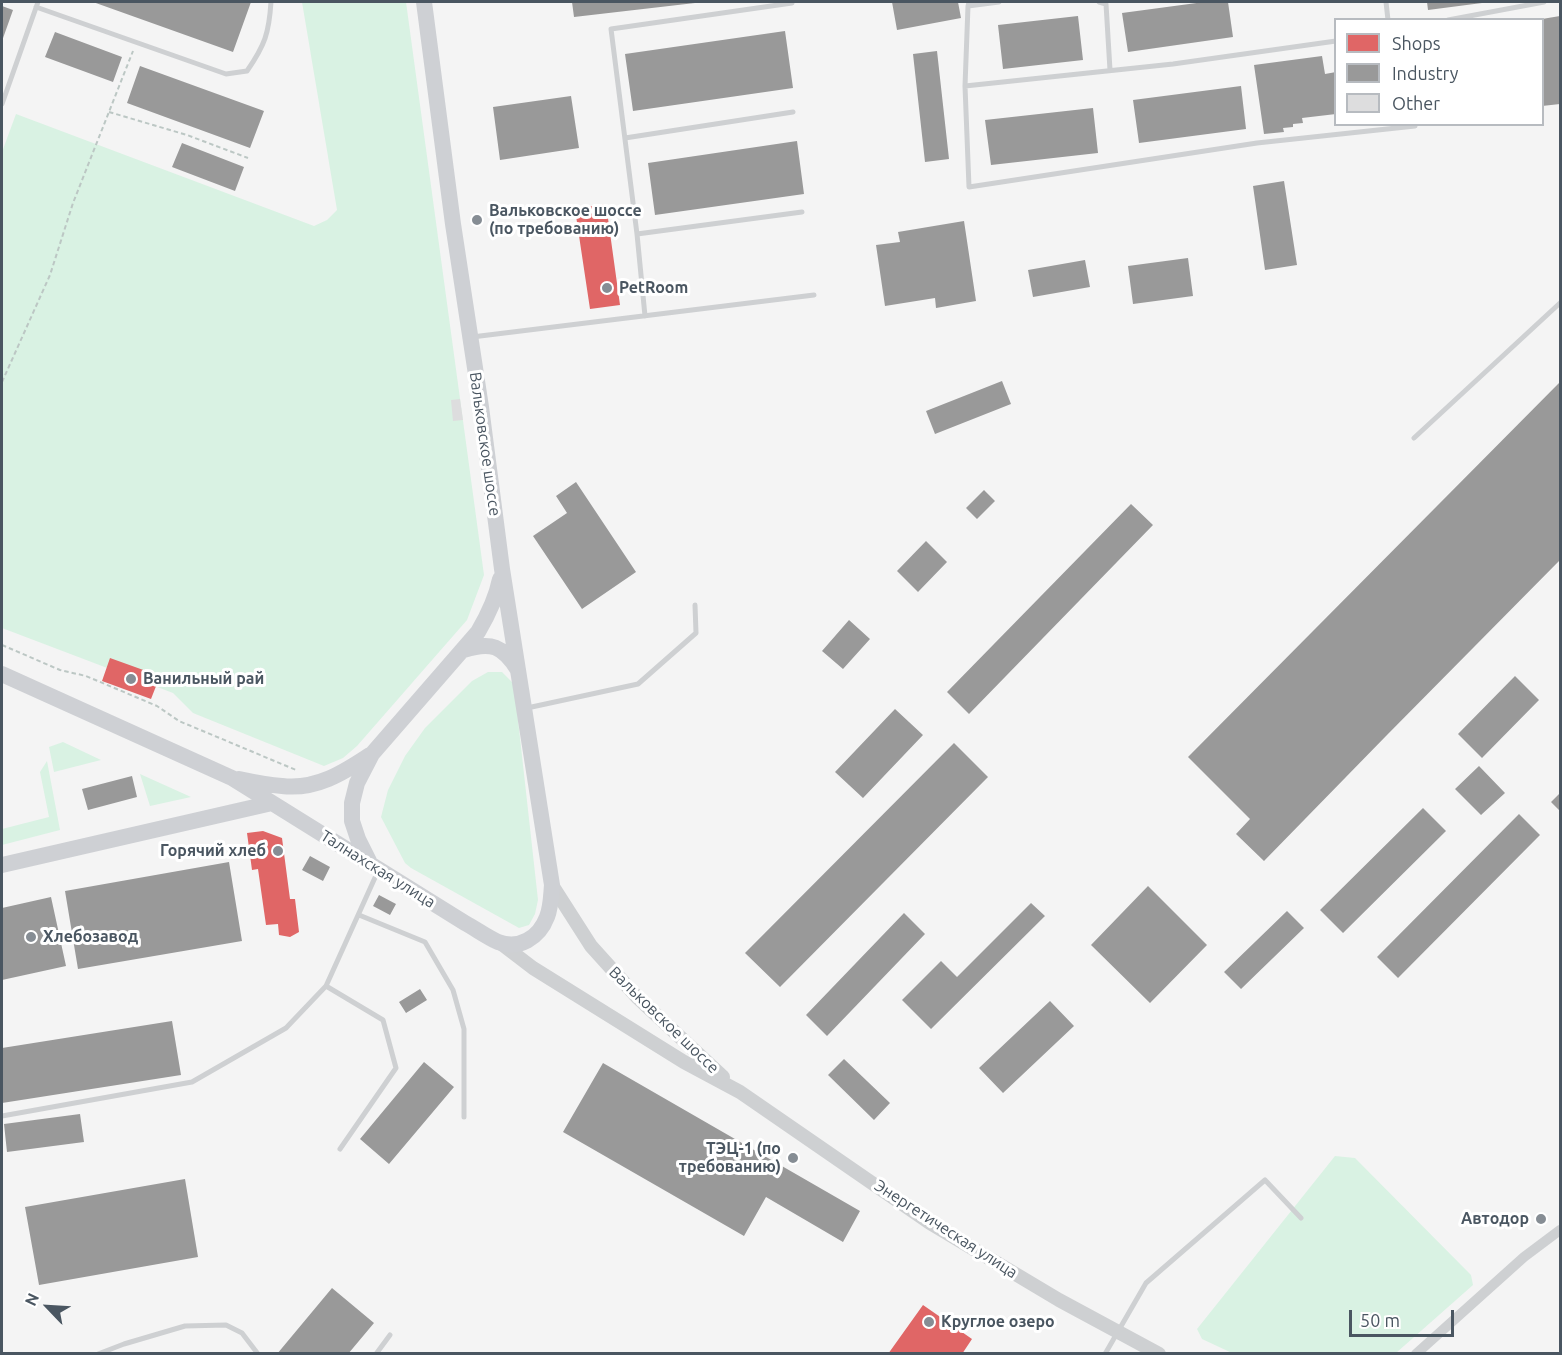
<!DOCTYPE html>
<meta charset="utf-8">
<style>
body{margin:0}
#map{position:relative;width:1562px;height:1355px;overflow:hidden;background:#f4f4f4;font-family:Ubuntu,sans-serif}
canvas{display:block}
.frame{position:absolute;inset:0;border:3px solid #4a5661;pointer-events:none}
.legend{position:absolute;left:1334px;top:18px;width:210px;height:108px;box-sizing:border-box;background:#fff;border:2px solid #b7bbc0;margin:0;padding:8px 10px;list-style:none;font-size:18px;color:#4a5661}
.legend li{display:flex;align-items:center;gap:12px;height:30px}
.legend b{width:30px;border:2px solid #b7bbc0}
.north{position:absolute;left:18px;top:1277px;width:60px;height:60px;-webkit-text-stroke:4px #fff;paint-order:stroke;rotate:295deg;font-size:16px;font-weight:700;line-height:24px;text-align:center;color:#4a5661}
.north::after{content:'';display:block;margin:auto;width:21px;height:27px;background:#4a5661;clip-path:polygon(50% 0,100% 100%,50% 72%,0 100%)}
.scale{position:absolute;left:1349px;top:1310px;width:105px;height:27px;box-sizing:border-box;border:3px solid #4a5661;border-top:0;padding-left:8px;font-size:18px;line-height:21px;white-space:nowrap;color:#4a5661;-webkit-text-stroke:4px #fff;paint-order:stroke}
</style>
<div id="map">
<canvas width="1562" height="1355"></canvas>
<div class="frame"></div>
<ul class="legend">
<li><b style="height:16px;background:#e06666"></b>Shops</li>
<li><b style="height:16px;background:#999"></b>Industry</li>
<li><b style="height:16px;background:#ddddde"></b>Other</li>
</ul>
<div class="north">N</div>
<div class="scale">50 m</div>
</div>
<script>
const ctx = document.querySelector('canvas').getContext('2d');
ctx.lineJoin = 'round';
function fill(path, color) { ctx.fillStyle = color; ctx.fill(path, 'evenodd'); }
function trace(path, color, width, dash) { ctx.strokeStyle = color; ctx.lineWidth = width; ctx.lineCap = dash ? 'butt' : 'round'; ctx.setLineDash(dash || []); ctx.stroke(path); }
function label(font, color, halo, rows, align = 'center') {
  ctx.font = font + ' Ubuntu,sans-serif'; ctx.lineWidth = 6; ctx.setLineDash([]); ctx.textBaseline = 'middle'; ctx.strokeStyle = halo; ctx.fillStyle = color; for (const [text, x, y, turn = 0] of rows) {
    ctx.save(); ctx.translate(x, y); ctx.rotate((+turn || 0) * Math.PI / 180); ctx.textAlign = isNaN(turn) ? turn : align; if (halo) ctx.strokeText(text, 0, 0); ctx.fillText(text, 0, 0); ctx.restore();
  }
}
fill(new Path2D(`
 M302,2H406L484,575L467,620L357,746L343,758L324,766L193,713L173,693L2,628V152L16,114L314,226L327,220L337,210Z
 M488,672H502L514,684L538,900L535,914L529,925L519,928L411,868L405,863L381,817L388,790L405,756L425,728L472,681Z
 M63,742L101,760L54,772L49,747Z
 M47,761L60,830L2,845V829L49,817L40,772Z
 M140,774L191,797L150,806Z
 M1335,1156L1355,1158L1471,1275L1473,1285L1396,1353H1232L1202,1339L1197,1329Z`), '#d9f2e3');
fill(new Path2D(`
 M606,204L620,305L590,309L575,209Z
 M110,658L160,676L151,699L102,681Z
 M263,831L282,838L290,899H295L299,932L290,937L279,935L278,924L266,925L258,869L252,870L247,833Z
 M923,1305L972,1339L962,1354H888Z`), '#e06666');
fill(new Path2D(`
 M93,2H251L233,52Z
 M572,2H695V3L574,17Z
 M892,2H958L961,18L897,30Z
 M1204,2H1228L1233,37L1128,52L1122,13Z
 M1427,2H1482V3L1428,10Z
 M2,6L13,10L2,41Z
 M1078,16L1083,60L1003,69L998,25Z
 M1560,16V104L1542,106V19Z
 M785,31L793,88L633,111L625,54Z
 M55,32L122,57L113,82L45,57Z
 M937,51L949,159L925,162L913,54Z
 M1322,56L1325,74L1336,72V114L1302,118L1303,123L1293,124V127L1283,128L1284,132L1264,134L1254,65Z
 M140,66L264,111L250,148L127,103Z
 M1241,86L1246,129L1139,143L1133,100Z
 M571,96L579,148L500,160L493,107Z
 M1093,108L1098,153L991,165L985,120Z
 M797,141L804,194L655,215L648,163Z
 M182,143L244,167L235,191L172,167Z
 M1284,181L1297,265L1265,270L1253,186Z
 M964,221L976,301L936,308L935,298L885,306L876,245L900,242L898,232Z
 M1188,258L1193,296L1133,304L1128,266Z
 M1085,260L1090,287L1033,297L1028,270Z
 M1002,381L1011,404L935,434L926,411Z
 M1560,382V560L1386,736L1264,861L1236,834L1250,819L1188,757Z
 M576,482L636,572L582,609L533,536L567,513L556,496Z
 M984,490L995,501L977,519L966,508Z
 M1131,504L1153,525L969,714L947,692Z
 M926,541L947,562L918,592L897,571Z
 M849,620L870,639L843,669L822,651Z
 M1515,676L1539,700L1482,758L1458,734Z
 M895,709L923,735L863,798L835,772Z
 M954,743L988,777L780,987L745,953Z
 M1479,766L1505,793L1481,815L1455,789Z
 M132,776L137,797L88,810L82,789Z
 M1560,793V811L1551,802Z
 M1423,808L1446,831L1343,933L1320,910Z
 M1519,814L1540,835L1398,978L1377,957Z
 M310,856L330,867L323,881L302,870Z
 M229,862L242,941L78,969L65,891Z
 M1148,886L1207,945L1150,1003L1091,945Z
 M379,895L396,904L390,915L373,906Z
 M51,897L66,966L2,980V908Z
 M1031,903L1045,916L931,1029L902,1000L941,961L957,977Z
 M1287,911L1304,928L1241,989L1224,972Z
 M904,913L925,934L827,1036L806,1015Z
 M420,989L427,1000L406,1013L399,1002Z
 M1050,1001L1074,1026L1003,1093L979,1068Z
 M172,1021L181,1075L2,1103V1048Z
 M844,1059L890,1103L874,1120L828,1075Z
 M424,1062L454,1087L389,1164L360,1139Z
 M603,1063L860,1211L843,1242L766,1197L744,1236L563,1132Z
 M80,1114L84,1142L7,1152L4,1124Z
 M185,1179L198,1257L39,1285L25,1207Z
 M332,1288L374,1323L348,1354H277Z`), '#999');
fill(new Path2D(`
 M460,399L463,420L453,421L451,400Z`), '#ddddde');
trace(new Path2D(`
 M109,112L187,135L248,158
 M2,382L50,275L73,203L133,51
 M2,645L60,670L86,676L157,706L179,721L296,770`), '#bcc7c4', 2, [4.5, 3]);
trace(new Path2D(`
 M969,2L968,6L965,86L969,187L1257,143L1415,126
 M1099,2L1106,4L1110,70
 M1386,2L1388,20
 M968,6L999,2
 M36,7L226,74L247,71C265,45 269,33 271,2
 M1448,20L1544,2
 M965,86L1173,64L1336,41
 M2,104L38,2
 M625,138L793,112
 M637,234L611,29L792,3
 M645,316L637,234L802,212
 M472,337L814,295
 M1414,438L1560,303
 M527,708L638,684L696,633L695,605
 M359,915L425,942L453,990L464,1029V1117
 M326,986L383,1020L396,1068L340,1149
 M2,1116L192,1082L286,1028L326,986L378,871
 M98,1354L124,1344L185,1326L226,1325L242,1333L258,1354
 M376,1354L390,1335
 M1105,1354L1146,1283L1265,1180L1301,1218`), '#ced0d2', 5);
trace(new Path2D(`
 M1416,1354L1524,1257L1560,1230`), '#ced0d2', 10);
trace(new Path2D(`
 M552,885L591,946L637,997L723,1077
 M499,942L533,968L684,1062L740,1092L930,1223L1059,1300L1159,1354`), '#ced0d2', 14);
trace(new Path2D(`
 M464,650C491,641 503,646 518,670
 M2,674L232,778L465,923C476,929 487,937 498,942C519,950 539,938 547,917C551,907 551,896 552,885L502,569L481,407L453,224L424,2
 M239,779C253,782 268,785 282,786C316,790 343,773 370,755
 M369,861L358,839L352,821V803L357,783L372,754L478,632C488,615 496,599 500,579
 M2,865L272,803`), '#ced0d4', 16);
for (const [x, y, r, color] of [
 [477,220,6,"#868d94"],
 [607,288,6,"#868d94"],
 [131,679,6,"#868d94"],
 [278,851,6,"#868d94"],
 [31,937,6,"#868d94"],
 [793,1158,6,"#868d94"],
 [1541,1219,6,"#868d94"],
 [929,1322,6,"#868d94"]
]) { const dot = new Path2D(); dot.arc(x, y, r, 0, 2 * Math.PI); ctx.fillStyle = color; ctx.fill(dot); trace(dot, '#fff', 2); }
label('bold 16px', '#4a5661', '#fff', [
 ["Вальковское шоссе",489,211],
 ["(по требованию)",489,229],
 ["PetRoom",619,288],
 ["Ванильный рай",143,679],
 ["Горячий хлеб",266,851,"right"],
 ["Хлебозавод",43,937],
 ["ТЭЦ-1 (по",781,1149,"right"],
 ["требованию)",781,1167,"right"],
 ["Автодор",1529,1219,"right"],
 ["Круглое озеро",941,1322]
], 'left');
label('16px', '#4a5661', '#fff', [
 ["Вальковское шоссе",485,444,82],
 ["Талнахская улица",378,869,32],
 ["Вальковское шоссе",664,1020,44],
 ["Энергетическая улица",946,1229,33]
]);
</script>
